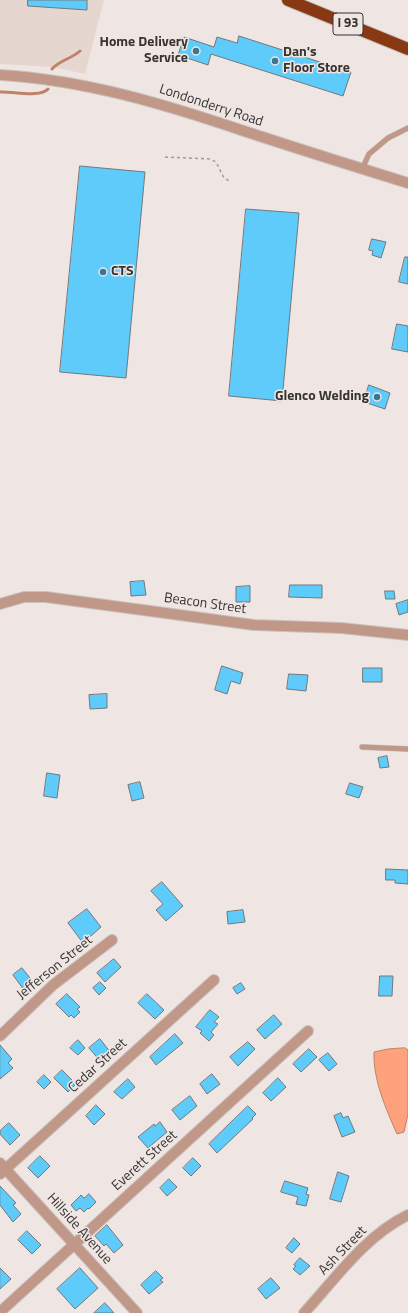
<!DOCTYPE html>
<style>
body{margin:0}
canvas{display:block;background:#efe6e3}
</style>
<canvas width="408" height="1313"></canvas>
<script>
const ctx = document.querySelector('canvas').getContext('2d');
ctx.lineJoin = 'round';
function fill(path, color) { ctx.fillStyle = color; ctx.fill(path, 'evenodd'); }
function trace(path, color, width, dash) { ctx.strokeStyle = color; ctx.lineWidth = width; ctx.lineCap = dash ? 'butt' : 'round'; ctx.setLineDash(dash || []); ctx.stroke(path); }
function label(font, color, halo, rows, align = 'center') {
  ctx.font = font + ' "Titillium Web",sans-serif'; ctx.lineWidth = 3; ctx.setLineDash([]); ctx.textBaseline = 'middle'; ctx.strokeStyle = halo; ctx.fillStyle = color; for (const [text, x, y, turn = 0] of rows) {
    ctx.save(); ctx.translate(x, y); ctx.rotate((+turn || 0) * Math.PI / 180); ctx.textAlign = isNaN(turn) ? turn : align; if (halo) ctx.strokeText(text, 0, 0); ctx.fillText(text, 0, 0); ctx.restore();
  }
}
fill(new Path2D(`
 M0,0H104L85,74L53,67L0,64Z`), '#e6d6d0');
const water = new Path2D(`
 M405,1048L408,1050V1114L404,1132L397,1134C386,1109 373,1080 374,1052L388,1049Z`);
fill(water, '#fda27d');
trace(water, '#c18166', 1);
trace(new Path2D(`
 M52,69C60,60 71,59 80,51
 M0,92C12,91 40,98 48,89`), '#c18166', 3);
const building = new Path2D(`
 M28,0H87V10L28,6Z
 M239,36L351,72L343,96L211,54L208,65L178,55L184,37L214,47L217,37L237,43Z
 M80,166L145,172L126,378L60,372Z
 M246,209L299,213L282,401L229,396Z
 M372,239L386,242L381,258L372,255L373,251L369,250Z
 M405,257H408V284L399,282Z
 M397,324L408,326V352L392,349Z
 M369,385L390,393L385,409L364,402Z
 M144,581L146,595L131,596L130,582Z
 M290,585H322V598L289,597Z
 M250,586V602H236V587Z
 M385,591H394L395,599H386Z
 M408,600V612L399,615L396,604Z
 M222,666L243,673L240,684L231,681L227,694L215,690Z
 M363,668H382V682H363Z
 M289,674L308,675L306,691L287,689Z
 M107,694V708L90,709L89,695Z
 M387,756L389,767L380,768L378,758Z
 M47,773L60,775L57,798L44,796Z
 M140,782L144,798L132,801L128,785Z
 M350,783L363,787L359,798L346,794Z
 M386,869L408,870V884L395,883V880H386Z
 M162,882L183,906L166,921L156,910L163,904L151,891Z
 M87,909L101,927L83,943L68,923Z
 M243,910L245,922L228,924L227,912Z
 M114,959L121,967L105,982L97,973Z
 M22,968L34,983L24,990L13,975Z
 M380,976H393L392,996H379Z
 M100,982L106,988L99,995L93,988Z
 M241,983L245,989L237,994L233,988Z
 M67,994L80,1007L77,1009L80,1012L74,1018L71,1015L69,1017L56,1004Z
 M147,994L164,1010L155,1019L138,1003Z
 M210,1010L219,1017L214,1022L218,1024L211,1032L214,1035L209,1041L200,1033L202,1031L196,1027Z
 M274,1015L282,1024L265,1039L257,1030Z
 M175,1034L183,1043L156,1065L150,1057Z
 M100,1039L111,1053L101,1062L89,1048Z
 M78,1040L85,1048L78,1055L70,1048Z
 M248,1042L255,1049L238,1066L230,1057Z
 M0,1045L12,1059L8,1063L13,1068L0,1079Z
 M309,1049L317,1057L301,1072L293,1064Z
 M328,1053L337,1064L329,1071L319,1060Z
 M62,1070L76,1084L68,1092L54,1078Z
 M212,1074L220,1084L207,1094L200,1084Z
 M44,1075L51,1082L44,1089L37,1082Z
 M278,1078L286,1087L271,1101L263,1093Z
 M128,1079L135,1087L122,1099L114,1092Z
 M190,1096L197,1106L180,1120L172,1110Z
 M96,1105L105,1114L94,1125L86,1116Z
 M248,1106L256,1114L252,1118L253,1119L217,1153L209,1144Z
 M341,1113L343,1118L348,1116L355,1132L342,1137L334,1116Z
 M160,1122L167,1132L148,1148L138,1137L154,1124L155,1126Z
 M9,1123L20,1135L10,1145L0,1134V1131Z
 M40,1156L50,1166L38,1178L28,1168Z
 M193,1158L201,1166L191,1176L183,1168Z
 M338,1172L349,1176L341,1202L330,1199Z
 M169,1179L177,1187L167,1196L160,1188Z
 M285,1181L308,1188L306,1194L309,1195L306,1206L296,1204L298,1197L281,1192Z
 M0,1186L16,1203L13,1205L21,1214L13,1222L0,1205Z
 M89,1194L96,1202L89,1209L88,1208L84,1212L80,1208L76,1211L71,1205L81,1195L84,1198Z
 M107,1225L123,1245L114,1253L106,1244L104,1246L95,1236Z
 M27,1231L41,1245L32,1254L18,1240Z
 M294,1238L300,1244L292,1253L286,1248Z
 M300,1258L310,1266L300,1275L293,1269L296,1266L294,1265Z
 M0,1268L11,1279L0,1289Z
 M80,1268L98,1288L75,1309L57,1289Z
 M156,1271L163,1278L160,1280L163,1282L149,1294L141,1285Z
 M271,1278L280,1288L266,1299L258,1289Z
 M105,1303L114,1313H94Z`);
fill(building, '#5ecbfb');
trace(building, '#71787b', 1);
const lane = new Path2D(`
 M362,169L369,154L388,138L408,128
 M362,747L408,749`);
const street = new Path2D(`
 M0,75C85,80 164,104 244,131C299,149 353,166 408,183
 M0,604L24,597H46L254,625L341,628L408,635
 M0,1036L53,985L112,940
 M0,1163L137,1313
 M0,1174L214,980
 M0,1312L308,1031
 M304,1313C336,1278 365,1236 408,1215`);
const highway = new Path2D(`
 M288,0L408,49`);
trace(lane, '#cac2bf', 6);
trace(street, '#cac2bf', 12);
trace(highway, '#cac2bf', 14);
trace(new Path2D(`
 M165,157L210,159L216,162L224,178L231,182`), '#a19b98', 1.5, [3, 3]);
trace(lane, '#c19888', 5);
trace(street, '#c19888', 10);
trace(highway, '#883812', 12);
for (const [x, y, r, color] of [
 [196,51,4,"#3c758e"],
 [275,61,4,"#3c758e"],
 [103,272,4,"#3c758e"],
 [377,397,4,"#3c758e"]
]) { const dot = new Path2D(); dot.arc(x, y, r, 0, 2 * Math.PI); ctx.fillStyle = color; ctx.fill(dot); trace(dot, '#efe6e3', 1.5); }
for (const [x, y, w] of [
 [348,24,30]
]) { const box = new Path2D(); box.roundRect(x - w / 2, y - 11, w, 22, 3); ctx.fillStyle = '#efe6e3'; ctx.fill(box); trace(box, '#363331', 1); }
label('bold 13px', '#363331', null, [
 ["I 93",348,24]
]);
label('bold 14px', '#363331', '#efe6e3', [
 ["Home Delivery",188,43],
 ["Service",188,59],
 ["Dan's",283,53,"left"],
 ["Floor Store",283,69,"left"],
 ["CTS",111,272,"left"],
 ["Glenco Welding",369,397]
], 'right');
label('14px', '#363331', '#efe6e3', [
 ["Londonderry Road",211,106,18],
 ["Beacon Street",205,604,8],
 ["Jefferson Street",55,968,-39],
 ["Cedar Street",98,1066,-42],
 ["Everett Street",145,1161,-42],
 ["Hillside Avenue",79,1229,48],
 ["Ash Street",343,1251,-46]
]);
</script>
